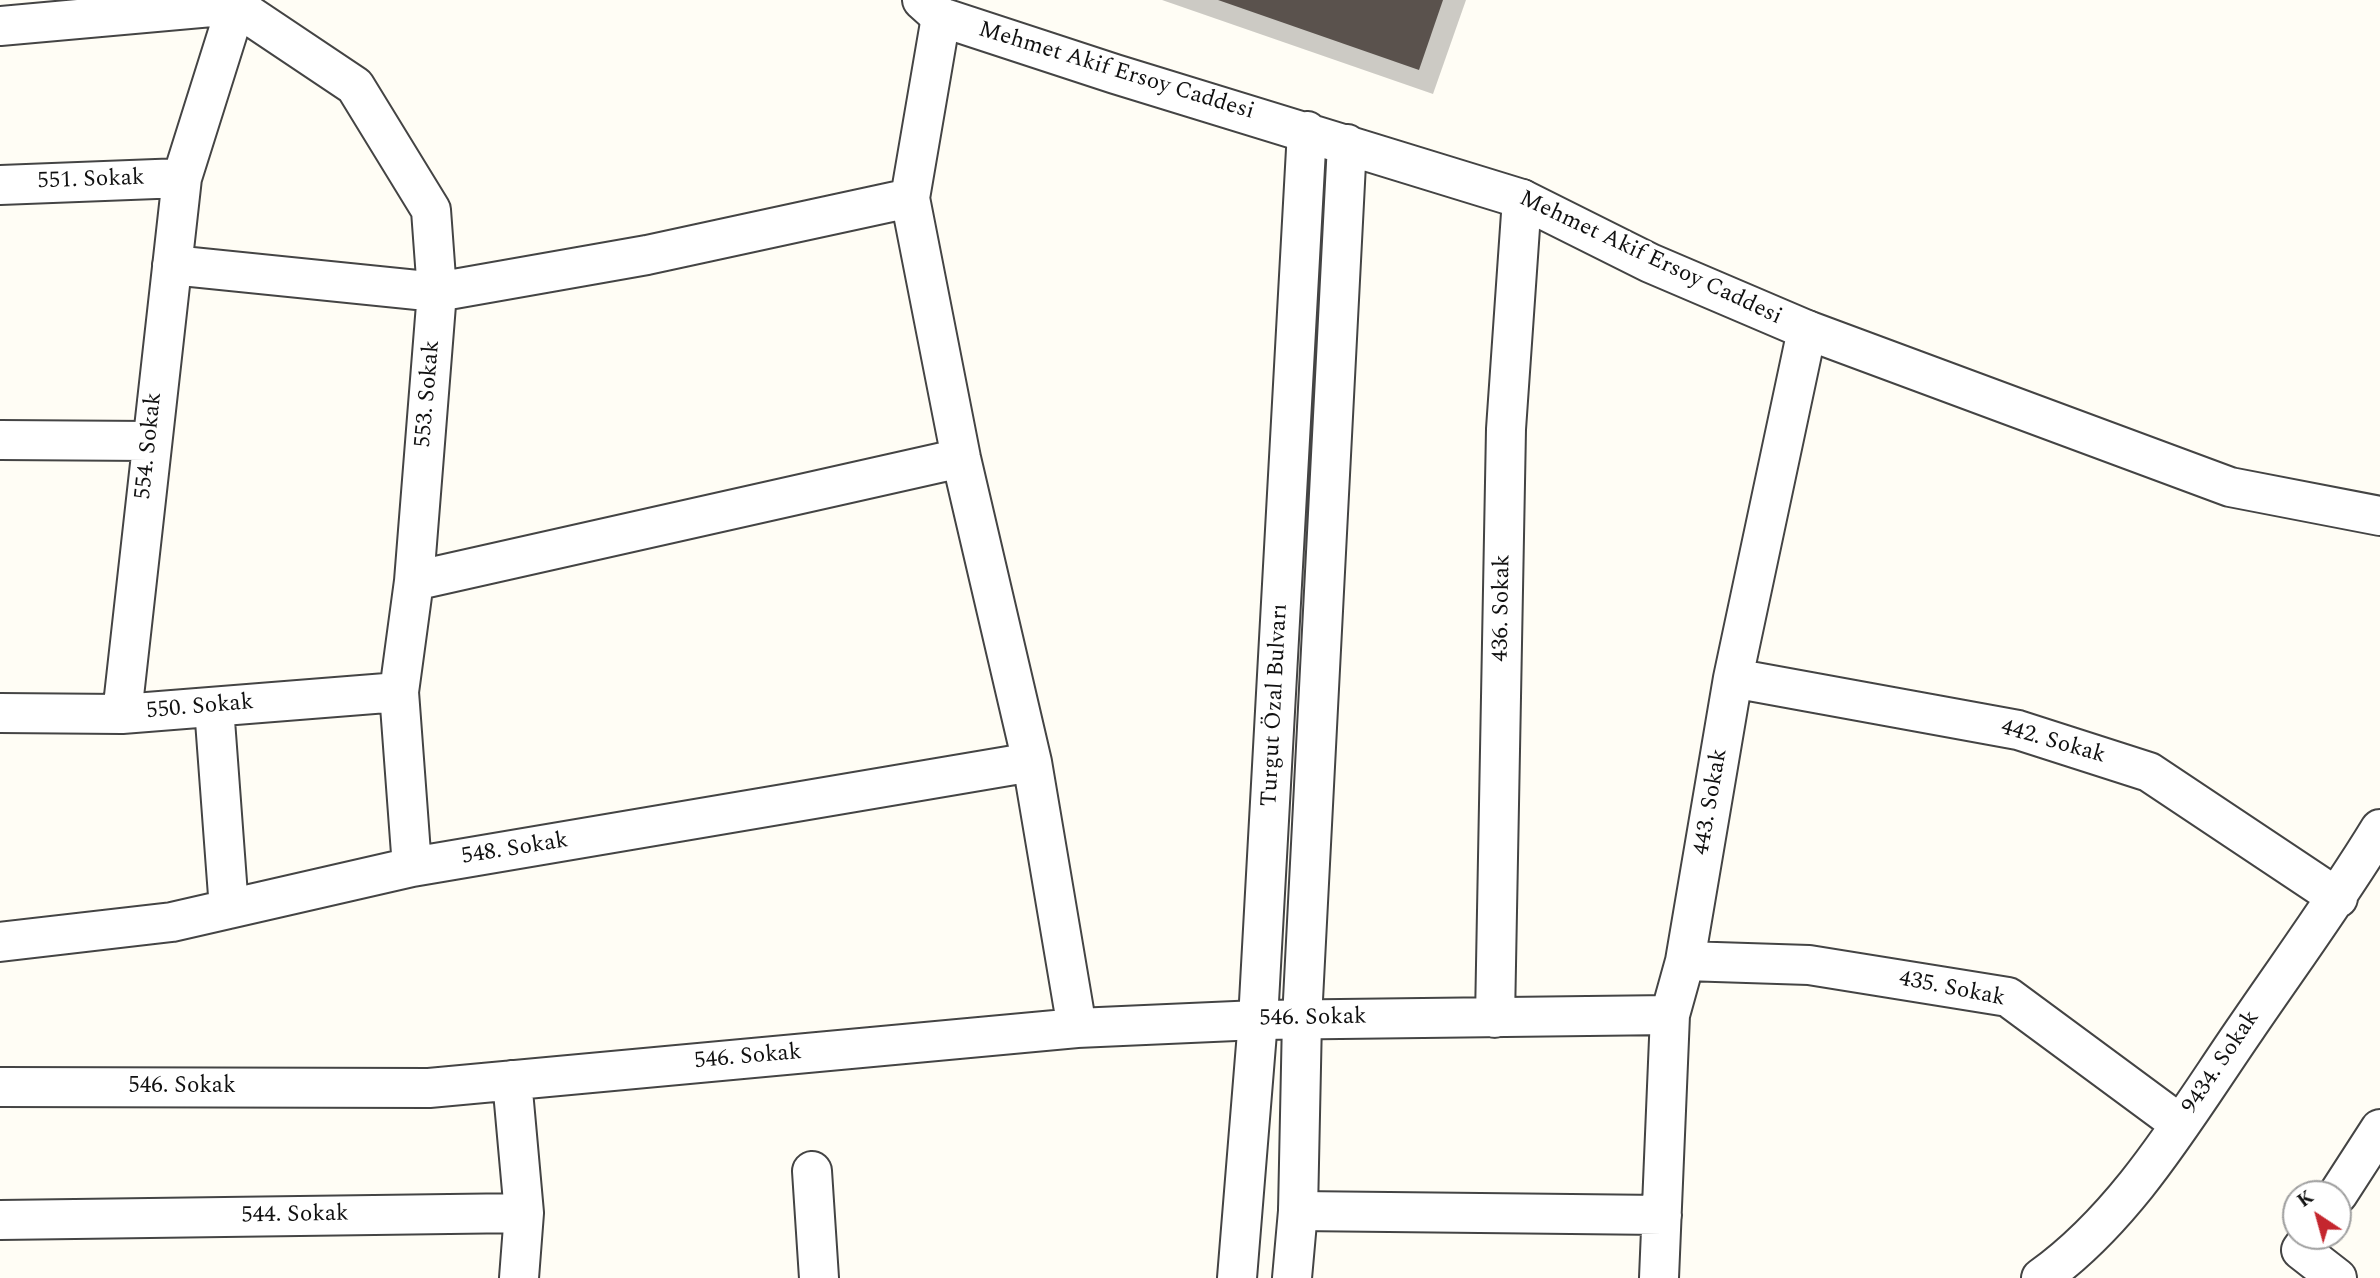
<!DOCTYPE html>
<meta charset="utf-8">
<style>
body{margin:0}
#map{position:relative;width:2380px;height:1278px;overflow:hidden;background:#fffdf5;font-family:Spectral,serif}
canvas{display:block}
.north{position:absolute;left:2282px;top:1180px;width:70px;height:70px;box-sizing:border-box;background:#fff;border:2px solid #a0a0a0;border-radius:50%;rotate:324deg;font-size:19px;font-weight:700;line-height:28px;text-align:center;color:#111}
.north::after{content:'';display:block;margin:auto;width:24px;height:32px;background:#c4262e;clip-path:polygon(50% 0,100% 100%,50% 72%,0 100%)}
</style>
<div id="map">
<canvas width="2380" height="1278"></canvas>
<div class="north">K</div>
</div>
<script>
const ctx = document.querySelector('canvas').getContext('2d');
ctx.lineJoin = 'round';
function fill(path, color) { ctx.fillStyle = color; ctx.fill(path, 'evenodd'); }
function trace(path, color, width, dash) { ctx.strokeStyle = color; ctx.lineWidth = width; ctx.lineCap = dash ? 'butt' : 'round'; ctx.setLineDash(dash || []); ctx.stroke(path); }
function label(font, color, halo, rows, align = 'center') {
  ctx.font = font + ' Spectral,serif'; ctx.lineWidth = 7; ctx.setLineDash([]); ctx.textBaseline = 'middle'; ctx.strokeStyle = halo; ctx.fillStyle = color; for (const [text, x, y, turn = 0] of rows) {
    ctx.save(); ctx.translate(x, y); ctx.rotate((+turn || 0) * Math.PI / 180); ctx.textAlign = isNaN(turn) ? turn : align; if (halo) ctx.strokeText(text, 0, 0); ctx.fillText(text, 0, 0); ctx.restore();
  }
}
fill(new Path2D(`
 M1162,0H1466L1433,94Z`), '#0003');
fill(new Path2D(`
 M1218,0H1443L1419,70Z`), '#5a524d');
const minor = new Path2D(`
 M0,26L234,5L355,86L431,210L437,292L414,581L399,692L412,867
 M0,185L182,178
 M910,198L961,458L1032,762L1077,1028
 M172,265L437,292L647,255L910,198L941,17
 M0,440L150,441
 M414,581L961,458
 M1733,678L2018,730L2149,772L2338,898
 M214,707L229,909
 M0,713L122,714L399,692
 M122,714L182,178L238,0
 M0,942L172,922L412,867L1032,762
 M1685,961L1809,965L2008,997L2180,1124
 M1495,1018L1506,429L1522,199
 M512,1080L524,1213
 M0,1087L429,1088L1077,1028L1258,1020L1670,1015
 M812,1171L819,1278
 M2338,1194L2380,1129
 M1298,1211L1662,1215
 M0,1220L524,1213L519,1278
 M2311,1236L2301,1250L2337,1278
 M1659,1278L1670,1015L1685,961L1733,678L1807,330
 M2041,1278C2128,1216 2186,1115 2246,1028C2291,962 2338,898 2380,829`);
const tertiary = new Path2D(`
 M922,0L941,17L1115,74L1522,199L1650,263L1807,330L2230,487L2380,516
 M1237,1278L1258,1020L1307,131
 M1292,1278L1298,1211L1302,1019L1347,144`);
trace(minor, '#444', 42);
trace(tertiary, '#444', 42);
trace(minor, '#fff', 38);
trace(tertiary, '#fff', 38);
label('23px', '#111', '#fff', [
 ["Mehmet Akif Ersoy Caddesi",1116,72,17],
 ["551. Sokak",91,181,-2],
 ["Mehmet Akif Ersoy Caddesi",1650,259,25],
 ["553. Sokak",429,394,-85],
 ["554. Sokak",150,446,-84],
 ["436. Sokak",1503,608,-89],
 ["Turgut Özal Bulvarı",1276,705,-87],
 ["550. Sokak",200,708,-5],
 ["442. Sokak",2053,743,16],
 ["443. Sokak",1712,802,-80],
 ["548. Sokak",515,850,-9],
 ["435. Sokak",1952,990,11],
 ["546. Sokak",1313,1019,-1],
 ["546. Sokak",748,1058,-5],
 ["9434. Sokak",2222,1063,-56],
 ["546. Sokak",182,1087],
 ["544. Sokak",295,1216,-1]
]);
</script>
